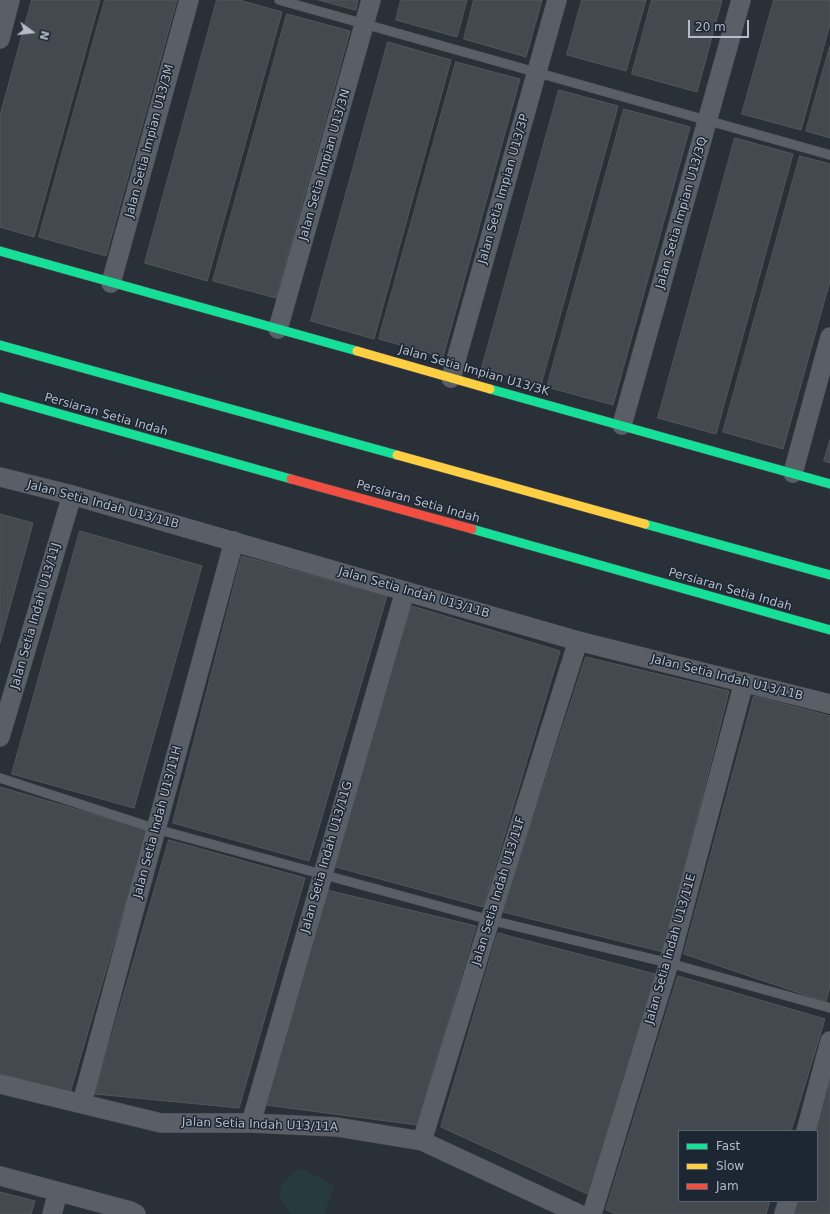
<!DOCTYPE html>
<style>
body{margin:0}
#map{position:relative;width:830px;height:1214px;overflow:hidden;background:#2a3038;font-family:"DejaVu Sans",sans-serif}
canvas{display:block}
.legend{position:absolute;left:678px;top:1130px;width:140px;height:72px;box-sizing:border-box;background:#1d2633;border:1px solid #59626f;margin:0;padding:5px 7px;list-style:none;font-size:12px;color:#b4bcc9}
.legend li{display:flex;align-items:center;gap:8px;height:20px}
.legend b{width:20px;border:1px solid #59626f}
.north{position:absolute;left:12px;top:12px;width:40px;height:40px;-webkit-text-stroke:3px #1d2633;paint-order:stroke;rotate:105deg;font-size:11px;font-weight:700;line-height:16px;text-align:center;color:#b4bcc9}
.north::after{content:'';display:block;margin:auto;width:14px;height:18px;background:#b4bcc9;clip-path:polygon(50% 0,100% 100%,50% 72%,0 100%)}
.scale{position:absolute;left:688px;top:20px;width:61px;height:18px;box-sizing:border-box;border:2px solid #b4bcc9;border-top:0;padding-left:5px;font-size:12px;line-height:14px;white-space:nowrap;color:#b4bcc9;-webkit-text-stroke:3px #1d2633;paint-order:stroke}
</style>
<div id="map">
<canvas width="830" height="1214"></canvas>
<ul class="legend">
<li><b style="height:5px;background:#16e098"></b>Fast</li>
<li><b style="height:5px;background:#ffcf43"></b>Slow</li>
<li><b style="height:5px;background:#f24e42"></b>Jam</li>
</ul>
<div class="north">N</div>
<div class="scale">20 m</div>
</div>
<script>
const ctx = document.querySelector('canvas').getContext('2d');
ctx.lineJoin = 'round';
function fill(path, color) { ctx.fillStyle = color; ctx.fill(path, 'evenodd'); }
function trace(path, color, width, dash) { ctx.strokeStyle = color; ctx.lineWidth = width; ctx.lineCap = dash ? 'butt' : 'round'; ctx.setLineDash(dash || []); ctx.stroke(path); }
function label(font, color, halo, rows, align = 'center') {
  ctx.font = font + ' "DejaVu Sans",sans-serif'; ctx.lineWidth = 3; ctx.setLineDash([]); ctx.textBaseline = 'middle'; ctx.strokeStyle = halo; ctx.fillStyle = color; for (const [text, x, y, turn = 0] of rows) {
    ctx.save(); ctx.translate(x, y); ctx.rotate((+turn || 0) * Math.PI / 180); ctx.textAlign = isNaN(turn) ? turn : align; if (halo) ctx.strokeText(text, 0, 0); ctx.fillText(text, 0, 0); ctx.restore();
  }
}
fill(new Path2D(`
 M299,1168L334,1185L325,1214H291L279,1197L282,1183Z`), '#273a3e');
const building = new Path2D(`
 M32,0H100L34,237L0,227V116Z
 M105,0H177L106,256L39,237Z
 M217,0H239L282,12L207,281L145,263Z
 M319,0H358L356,10Z
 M401,0H467L457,37L396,20Z
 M474,0H542L526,57L464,39Z
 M582,0H646L626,71L567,55Z
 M652,0H722L697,92L632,74Z
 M774,0H830V24L801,130L742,114Z
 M287,14L350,31L276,298L213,281Z
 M388,42L451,60L374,339L311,321Z
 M830,46V138L806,131Z
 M456,62L520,79L443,357L379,339Z
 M559,90L618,106L541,385L482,368Z
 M624,109L690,127L613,405L547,387Z
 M735,138L793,154L716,434L658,418Z
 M800,156L830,164V281L783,449L723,432Z
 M830,440V463L824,461Z
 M0,514L33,523L0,643Z
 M80,531L202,566L134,808L12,774Z
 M242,556L387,596L309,861L173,823Z
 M412,606L560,651L483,907L332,866Z
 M586,657L729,691L663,952L503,912Z
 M754,696L830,716V986L826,1002L684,954Z
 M0,787L147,830L70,1093L0,1073Z
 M169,840L305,878L239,1108L95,1094Z
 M327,890L476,926L417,1125L266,1105Z
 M498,933L655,974L594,1197L441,1127Z
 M678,976L825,1019L791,1131H679V1201H770L766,1214H616L606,1210Z
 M830,1081V1214H791L795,1201H817V1131H815Z
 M0,1192L35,1201L31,1214H0Z`);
fill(building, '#444950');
trace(building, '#52575f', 1);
const lane = new Path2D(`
 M279,0L830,155
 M0,778L156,829L490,920L669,963L830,1008`);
const street = new Path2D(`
 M0,39L10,0
 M111,283L189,0
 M278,329L371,0
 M451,378L557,0
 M622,425L741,0
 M793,473L830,337
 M0,477L72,495L578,641L830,704
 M0,737L72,495
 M0,1084L161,1123H251L337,1127L422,1141L579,1214
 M82,1103L234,541
 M251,1123L405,591
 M806,1131L830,1041
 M422,1141L490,920L578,641
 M0,1176L130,1211L136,1214
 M52,1214L58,1192
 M592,1214L669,963L744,682
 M784,1214L788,1201`);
const fast = new Path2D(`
 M0,251L357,351
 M0,345L397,455
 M490,389L830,484
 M0,397L291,479
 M645,524L830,575
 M472,529L830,630`);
const slow = new Path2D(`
 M357,351L490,389
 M397,455L645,524`);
const jam = new Path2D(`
 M291,479L472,529`);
trace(lane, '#484c53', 10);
trace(street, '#484c53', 20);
trace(fast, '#484c53', 10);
trace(slow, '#484c53', 10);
trace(jam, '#484c53', 10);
trace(lane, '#5a5e66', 9);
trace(street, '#5a5e66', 19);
trace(fast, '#16e098', 9);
trace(slow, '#ffcf43', 9);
trace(jam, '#f24e42', 9);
label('12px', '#b4bcc9', '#1d2633', [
 ["Jalan Setia Impian U13/3M",150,141,-75],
 ["Jalan Setia Impian U13/3N",325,165,-74],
 ["Jalan Setia Impian U13/3P",504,189,-74],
 ["Jalan Setia Impian U13/3Q",682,213,-74],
 ["Jalan Setia Impian U13/3K",474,371,16],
 ["Persiaran Setia Indah",106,415,16],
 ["Persiaran Setia Indah",418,502,16],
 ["Jalan Setia Indah U13/11B",103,505,15],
 ["Persiaran Setia Indah",730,590,16],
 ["Jalan Setia Indah U13/11B",414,593,16],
 ["Jalan Setia Indah U13/11J",36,616,-74],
 ["Jalan Setia Indah U13/11B",727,678,14],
 ["Jalan Setia Indah U13/11H",158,822,-75],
 ["Jalan Setia Indah U13/11G",327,857,-74],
 ["Jalan Setia Indah U13/11F",499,891,-73],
 ["Jalan Setia Indah U13/11E",671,949,-74],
 ["Jalan Setia Indah U13/11A",260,1125,2]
]);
</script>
